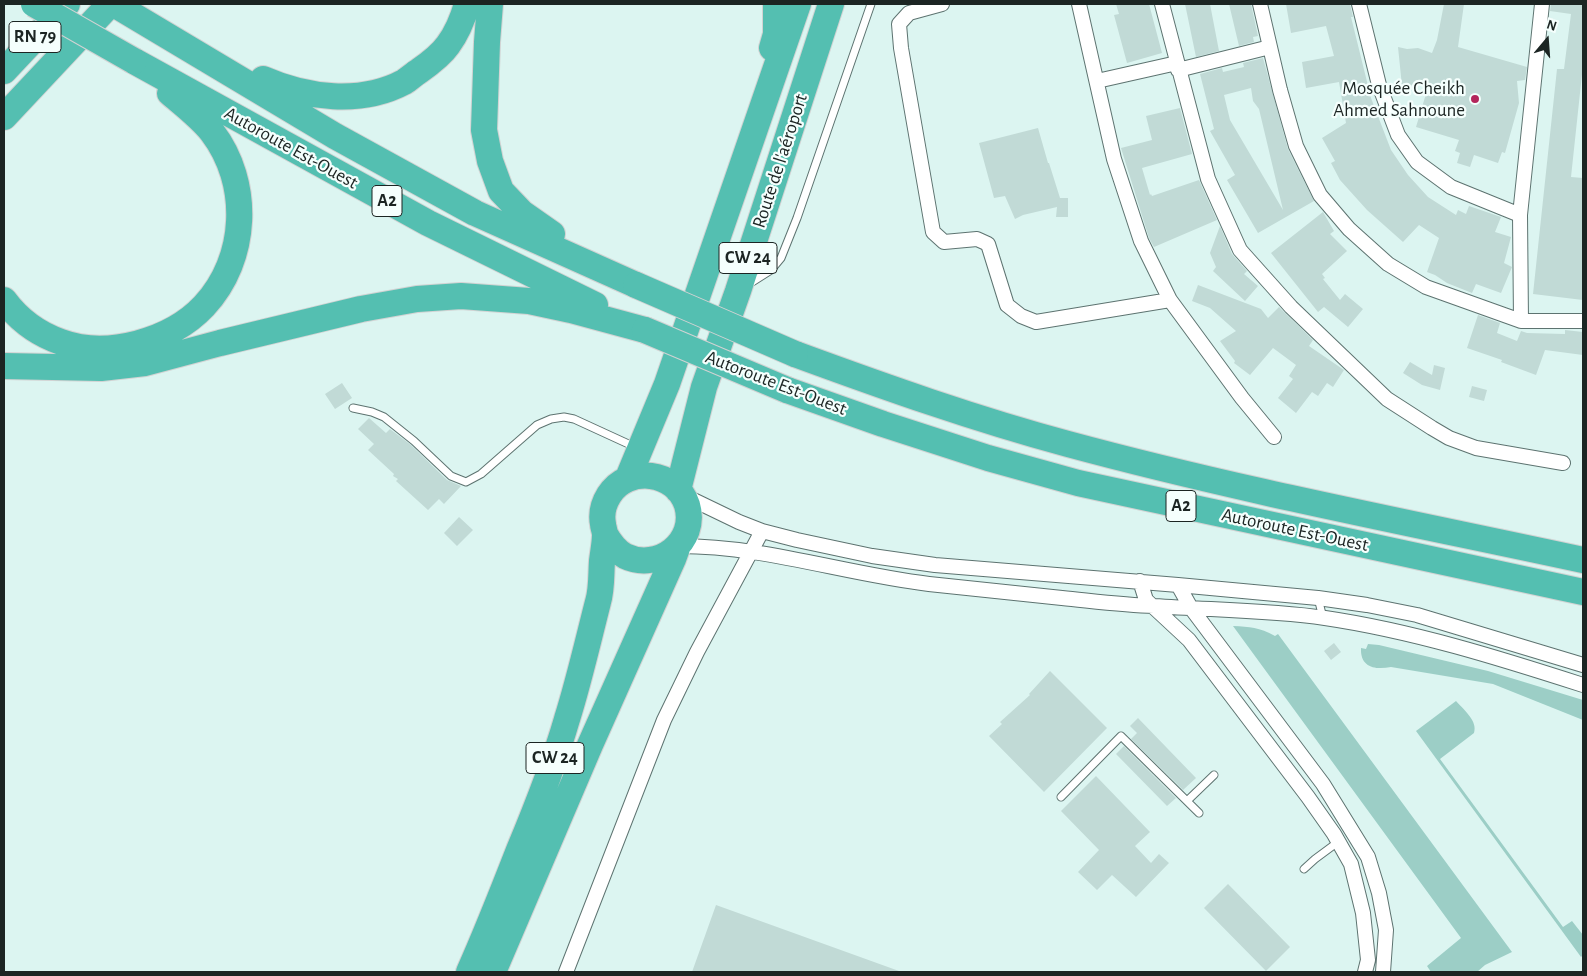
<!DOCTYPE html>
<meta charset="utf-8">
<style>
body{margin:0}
#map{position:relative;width:1587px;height:976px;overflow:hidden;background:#dcf5f1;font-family:"Alegreya Sans",sans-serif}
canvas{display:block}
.frame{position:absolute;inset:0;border:5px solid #1c2523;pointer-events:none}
.north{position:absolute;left:1522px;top:15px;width:50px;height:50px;-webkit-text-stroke:4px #f5fffd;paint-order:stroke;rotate:18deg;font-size:14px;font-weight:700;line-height:20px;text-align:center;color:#1c2523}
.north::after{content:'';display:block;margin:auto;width:18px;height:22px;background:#1c2523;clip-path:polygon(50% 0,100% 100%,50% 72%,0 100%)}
</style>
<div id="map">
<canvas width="1587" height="976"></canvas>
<div class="frame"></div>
<div class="north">N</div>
</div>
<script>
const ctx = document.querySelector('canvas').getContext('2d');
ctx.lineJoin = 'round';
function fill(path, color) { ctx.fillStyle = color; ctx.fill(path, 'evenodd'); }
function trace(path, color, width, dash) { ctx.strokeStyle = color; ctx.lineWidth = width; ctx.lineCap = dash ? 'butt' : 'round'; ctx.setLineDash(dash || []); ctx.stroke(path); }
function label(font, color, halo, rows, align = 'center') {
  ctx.font = font + ' "Alegreya Sans",sans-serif'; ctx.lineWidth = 4.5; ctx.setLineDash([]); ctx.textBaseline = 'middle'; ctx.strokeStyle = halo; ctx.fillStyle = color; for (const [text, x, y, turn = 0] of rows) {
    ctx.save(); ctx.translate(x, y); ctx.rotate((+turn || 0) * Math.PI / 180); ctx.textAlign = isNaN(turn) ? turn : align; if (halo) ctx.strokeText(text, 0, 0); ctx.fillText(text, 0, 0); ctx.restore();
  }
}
fill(new Path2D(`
 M1233,626C1250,627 1259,627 1275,636L1278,634L1512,952L1485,965L1477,972H1431L1427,966L1461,938Z
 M1368,644L1379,645L1488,671L1583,700V720L1493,684L1391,667C1376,670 1360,668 1361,648L1366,649Z
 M1456,701C1464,710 1478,721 1474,733L1440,759L1563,927L1572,921L1583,935V955L1581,957L1416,731Z`), '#9ccec6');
fill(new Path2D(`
 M1116,4H1149L1162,53L1127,63L1114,15L1119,14Z
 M1185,4H1210L1219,51L1196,57Z
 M1229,4H1251L1258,36L1253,37L1254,42L1239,46Z
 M1286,4H1350L1353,17H1351L1371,98L1391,150L1408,175L1428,197L1456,215L1458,210L1466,214L1469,206L1501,217L1495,232L1511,237L1504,263L1512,267L1501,293L1476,284L1472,293L1447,283L1435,275L1427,272L1439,238L1419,225L1403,242L1367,210L1340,180L1331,163L1335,161L1322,138L1346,123L1339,82L1306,88L1302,62L1334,56L1326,26L1291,33Z
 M1444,4H1464L1458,47L1527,67L1525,80L1517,81L1519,103L1505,153L1502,152L1498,163L1474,155L1470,167L1457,163L1460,153L1455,151L1459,140L1416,127L1429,84L1402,86L1398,47L1407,49L1418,48L1432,53L1437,40Z
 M1551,4H1583V65L1571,177L1583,178V300L1533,294L1557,69H1564L1571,14L1550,11Z
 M1263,58L1288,149L1314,201L1258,233L1227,180L1235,175L1210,131L1214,129L1200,74L1222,68L1223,72L1244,67L1243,63ZM1251,88L1253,101L1259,109L1283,210L1230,120L1224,95Z
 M1180,108L1192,154L1142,168L1150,195L1151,194L1152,196L1199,180L1217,220L1154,247L1149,238L1121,148L1152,140L1146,116Z
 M1038,128L1048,163H1049L1060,198H1068V217H1056L1057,207L1023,215L1015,219L1005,196L994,198L979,143Z
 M1323,212L1334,231L1330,234L1347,251L1322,274L1325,278L1323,279L1340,300L1345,294L1363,309L1348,327L1324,307L1318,312L1271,253Z
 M1220,226L1232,254L1247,271L1244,274L1258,286L1245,301L1213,271L1216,267L1210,253Z
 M1198,285L1261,309L1268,318L1279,307L1313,340L1309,346L1344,370L1333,387L1327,383L1318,396L1312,392L1296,413L1278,398L1293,379L1289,376L1296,365L1273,348L1250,375L1234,363L1235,361L1220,341L1236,331L1210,308L1192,301Z
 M1478,315L1500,323L1497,333L1517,341L1521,331L1527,333L1565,334V330L1583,332V355L1545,350L1536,375L1501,362L1502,360L1467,348Z
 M1410,362L1432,375L1434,365L1445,368L1440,390L1422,385L1403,373Z
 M342,383L352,398L335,409L325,394Z
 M1472,386L1487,390L1484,401L1469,397Z
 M369,418L386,433L390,429L411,445L447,480L461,486L444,504L439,499L428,510L396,481L398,479L393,476L394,474L368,450L374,444L358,429Z
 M459,517L473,530L457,546L444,533Z
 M1334,643L1341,652L1331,660L1324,651Z
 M1050,671L1107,728L1044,792L989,736L1002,724L1000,722L1030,695L1029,694Z
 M1138,718L1196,778L1183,790L1131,739L1137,733L1130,726Z
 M1124,746L1176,798L1167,806L1116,754Z
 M1096,776L1150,832L1135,846L1151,863L1159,854L1169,863L1136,897L1112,875L1097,890L1078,872L1099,850L1061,811Z
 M1228,884L1290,947L1266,971L1204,908Z
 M716,905L899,971L898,972H692Z`), '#c1dad6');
const lane = new Path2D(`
 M749,284L771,270L781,258L797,218L871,4
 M353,408L372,412L384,417L414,441L451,476L466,482L481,474L537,425L551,419L564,417L574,419L635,447
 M1318,598L1323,618
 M1061,797L1121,736L1199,813
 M1187,801L1214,775
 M1304,869L1315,859L1338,842`);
const street = new Path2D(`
 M942,4L909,13L899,24L901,48L933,232L944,242L977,239L988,244L1007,305L1021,316L1036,322L1170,300
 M1079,4L1114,159L1141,241L1170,300L1242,398L1274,437
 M1162,4L1208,179L1240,250L1291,307L1387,399L1432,428L1449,438L1476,448L1563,463
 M1260,4L1280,90L1296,146L1320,195L1349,229L1388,264L1426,287L1521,321H1583
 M1359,4L1379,85L1398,135L1417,162L1451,187L1520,215
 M1178,70L1270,47
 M1097,81L1177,63
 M1521,321L1520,215L1542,4
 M683,495L739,522L762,531L797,540L872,556L935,565L1178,585L1318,598L1367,605L1417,615L1583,665
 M679,546C764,546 845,574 929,584C973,589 1018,593 1062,598C1093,601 1124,605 1154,606C1211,610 1268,610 1325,618C1413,631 1499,658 1583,685
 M1140,581L1146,600L1189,640L1308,797L1334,834L1351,864L1363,913L1368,960L1365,972
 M1178,585L1191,608L1323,784L1368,857L1379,893L1386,930L1383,972
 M566,972L664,720L697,652L762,531`);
const highway = new Path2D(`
 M114,4L335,136L475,213L636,285
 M490,4L487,42L484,130L490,161L501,191L522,213L552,234
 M772,48L776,34V4
 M134,61L428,223L595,305
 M4,71L67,4
 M263,79C306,98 361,105 404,82C409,79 414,74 419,71C429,64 441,55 448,45C457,33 463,18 467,4
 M4,117L110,4
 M4,300C18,319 38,334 61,342C107,359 171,341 204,306C248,259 251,183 212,132C200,117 184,105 170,93
 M795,354C885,387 975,419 1068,444C1238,490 1411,523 1583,560
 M4,366L101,368L145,363L220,343L361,309L417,299L461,296L529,301L571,310L645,330
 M787,390L883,424L988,458L1078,483L1583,592
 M628,478L667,384L798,4
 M678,490L704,387L738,291L831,4
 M469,972C487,932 503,891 519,850C537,807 554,764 567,719C579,681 588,641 598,602C602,589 601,574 602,561C603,552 605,543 605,535C605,531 603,527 603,524C601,514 604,503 609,495C628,465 676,471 687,505C698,542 658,572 625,556C616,551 610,543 605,534
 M493,972L590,745L673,559L677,548`);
trace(lane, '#5d7370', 9);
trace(street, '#5d7370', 16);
trace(highway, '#d2d3d3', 28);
trace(lane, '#fff', 7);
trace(street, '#fff', 14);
trace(highway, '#54bfb1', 26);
const highwayBridge = new Path2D(`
 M34,4L134,61
 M636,285L795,354
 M645,330L787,390`);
trace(highwayBridge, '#d2d3d3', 28, []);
trace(highwayBridge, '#54bfb1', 26);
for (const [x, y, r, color] of [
 [1475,99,5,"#b3255b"]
]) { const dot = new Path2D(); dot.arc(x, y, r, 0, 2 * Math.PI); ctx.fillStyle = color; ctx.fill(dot); trace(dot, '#f5fffd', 2); }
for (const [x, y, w] of [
 [35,37,52],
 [387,201,30],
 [748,258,58],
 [1181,506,30],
 [555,758,58]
]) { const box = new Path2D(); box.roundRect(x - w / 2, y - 15.5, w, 31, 4); ctx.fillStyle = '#f5fffd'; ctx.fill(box); trace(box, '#1c2523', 1); }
label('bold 18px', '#1c2523', null, [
 ["RN 79",35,37],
 ["A2",387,201],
 ["CW 24",748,258],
 ["A2",1181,506],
 ["CW 24",555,758]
]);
label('19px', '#1c2523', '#f5fffd', [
 ["Mosquée Cheikh",1465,88],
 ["Ahmed Sahnoune",1465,110]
], 'right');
label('19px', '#1c2523', '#f5fffd', [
 ["Autoroute Est-Ouest",291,148,29],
 ["Route de l'aéroport",780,161,-72],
 ["Autoroute Est-Ouest",776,383,21],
 ["Autoroute Est-Ouest",1295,530,12]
]);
</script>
